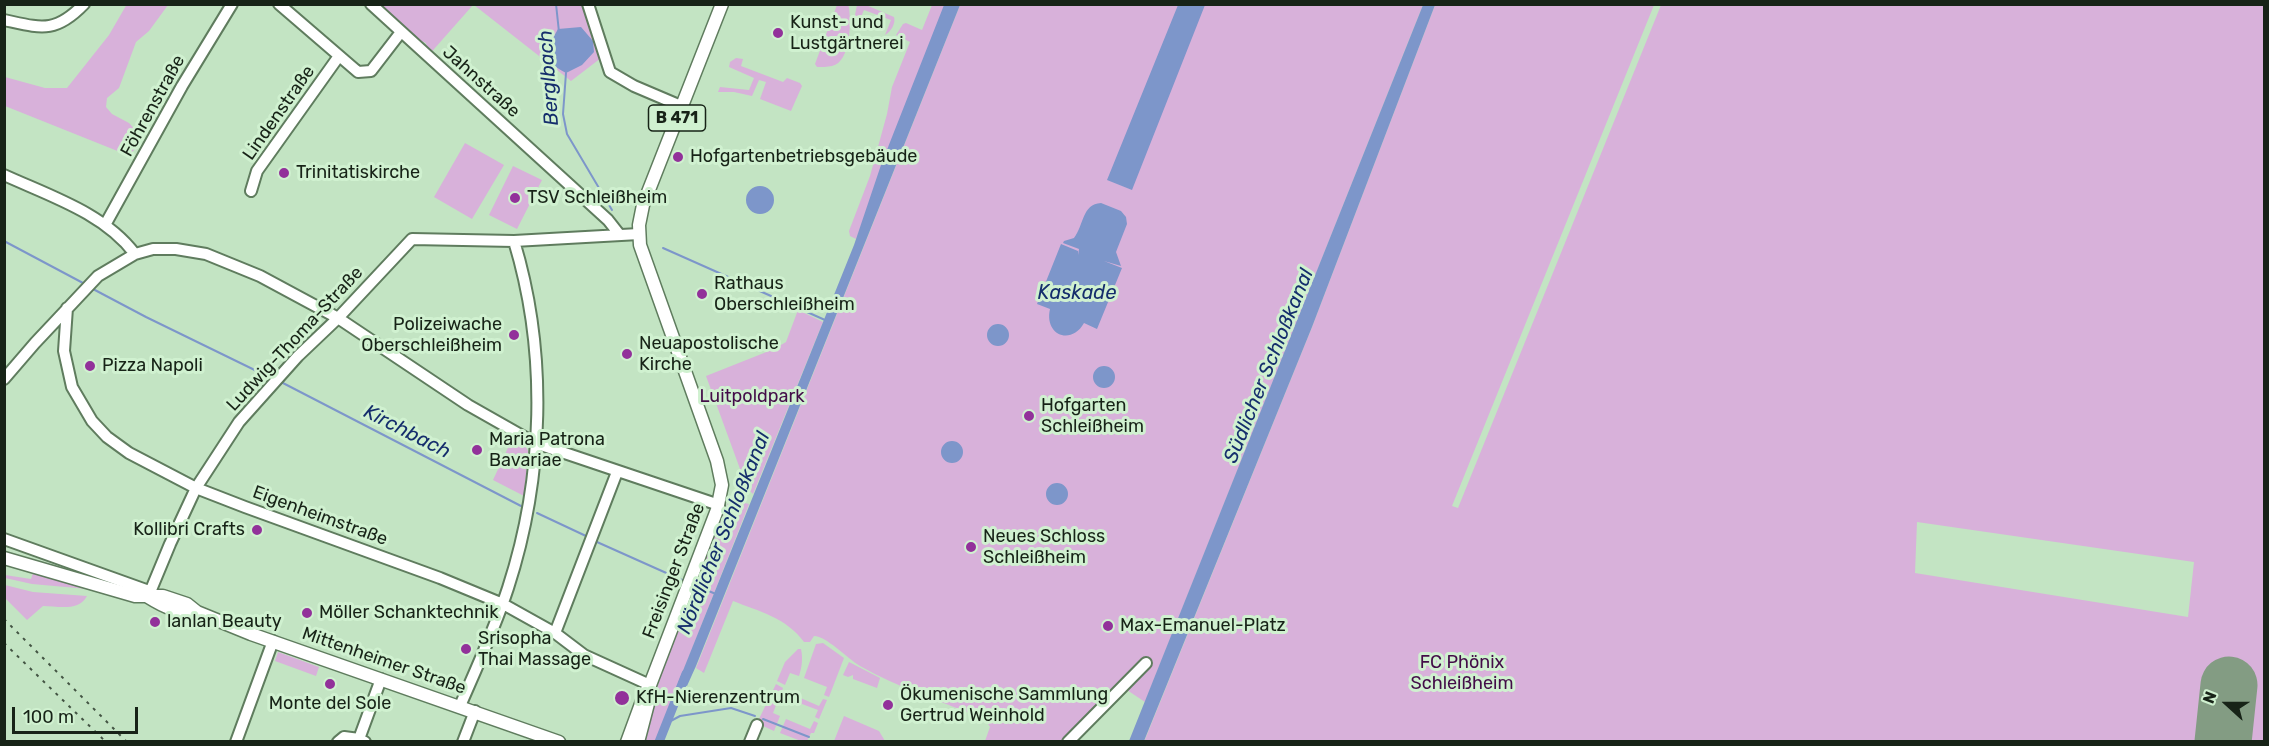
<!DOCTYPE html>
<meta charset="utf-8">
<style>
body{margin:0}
#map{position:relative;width:2269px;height:746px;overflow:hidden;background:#c3e4c3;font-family:Rubik,sans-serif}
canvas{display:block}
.frame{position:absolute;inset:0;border:6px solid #172317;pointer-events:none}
.north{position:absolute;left:2197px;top:674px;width:60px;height:60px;-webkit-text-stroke:4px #d0f1d0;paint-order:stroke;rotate:291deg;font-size:16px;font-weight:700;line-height:24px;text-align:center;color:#172317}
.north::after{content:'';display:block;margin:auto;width:21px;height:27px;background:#172317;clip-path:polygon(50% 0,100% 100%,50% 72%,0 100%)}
.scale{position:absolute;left:12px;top:707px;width:126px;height:27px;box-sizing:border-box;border:3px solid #172317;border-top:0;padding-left:8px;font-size:18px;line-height:21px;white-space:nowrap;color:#172317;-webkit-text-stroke:4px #d0f1d0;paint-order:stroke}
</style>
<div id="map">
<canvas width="2269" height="746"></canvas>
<div class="frame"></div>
<div class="north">N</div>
<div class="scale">100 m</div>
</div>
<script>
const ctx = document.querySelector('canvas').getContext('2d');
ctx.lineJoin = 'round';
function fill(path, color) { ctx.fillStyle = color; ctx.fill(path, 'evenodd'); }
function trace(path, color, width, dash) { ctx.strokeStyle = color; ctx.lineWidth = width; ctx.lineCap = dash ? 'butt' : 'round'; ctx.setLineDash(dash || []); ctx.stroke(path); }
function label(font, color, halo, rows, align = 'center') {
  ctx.font = font + ' Rubik,sans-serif'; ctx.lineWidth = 6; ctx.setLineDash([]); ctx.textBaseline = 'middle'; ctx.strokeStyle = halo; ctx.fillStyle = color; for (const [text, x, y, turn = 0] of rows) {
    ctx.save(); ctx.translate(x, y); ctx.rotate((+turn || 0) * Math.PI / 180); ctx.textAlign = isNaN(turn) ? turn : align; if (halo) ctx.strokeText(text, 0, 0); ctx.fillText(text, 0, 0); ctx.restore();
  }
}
fill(new Path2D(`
 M127,4L168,5L149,31L136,42L119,88L107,98L106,107L112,114L129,123L140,135L136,148L130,154H125L5,106V77L45,88H67L109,35Z
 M380,5H473L427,57L426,43L419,40Z
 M474,5H589L601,58L571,81Z
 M837,5H848L849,8C851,22 851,62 832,66C828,67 821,67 817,67L815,64Z
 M857,5H866L894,17C896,23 891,32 885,35L891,20L864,10L858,24L856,23L855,15Z
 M932,5H947L856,239L850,236L849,231L870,176L887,114L892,87L910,42L896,35L903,24L906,23L922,30Z
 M960,5H1423L1145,702L1124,688L1071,741H985L990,727L985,719C943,702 899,688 860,666C847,658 826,636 814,636L810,642H804C787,618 758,611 733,601L704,673L696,668Z
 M1435,5H1654L1452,506L1458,508L1661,5H2264V741L1144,742L1312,327ZM1917,522L2194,562L2188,617L1915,573Z
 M736,58L743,59L741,66L783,82L787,78L800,83L802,86L791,111L760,99L766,82L759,80L752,96L734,92H718L720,87L749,90L754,78L729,67L730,62Z
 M465,143L504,165L472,219L434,197Z
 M513,166L542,180L517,229L489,215Z
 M798,310L823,322L753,494L747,488L706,376L774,349L786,342Z
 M513,437L524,444L528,451L524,496L493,480Z
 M737,501L749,504L679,682L682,684L658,741L641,742L667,655L724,510L729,502Z
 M33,573L88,589L32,584L5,578V575L31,579Z
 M5,585L33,592L87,596C79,612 57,606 43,606L27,620L5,598Z
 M823,643L844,658L829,697L824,695L827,687L804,678L816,644Z
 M798,649H801C803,658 802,667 799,676L790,673L785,685L777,681L785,662Z
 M278,652L319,667L316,676L275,661Z
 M849,662L880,678L877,688L853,679V675L848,677L843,675Z
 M776,684L783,688L782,691L789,694L787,698L780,695L773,713L780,716L774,731L761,725L758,721Z
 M796,696L819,706L823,699L827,700L819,719L815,717L818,710L794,701Z
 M844,716L879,731L885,741H834Z
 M786,719L810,729L814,721L818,723L814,733H811L807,741H801L780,733Z`), '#d8b1da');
fill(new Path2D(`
 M944,5H960L696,666L687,686L678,683L854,245L881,165Z
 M1178,5H1205L1132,190L1107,180Z
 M1423,5H1435L1312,327L1144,741H1129Z
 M581,27L593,41L594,52L582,65L566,73C541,60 545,52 558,29Z
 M746 200a14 14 0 1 1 28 0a14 14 0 1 1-28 0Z
 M1101,203L1121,211L1126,217L1127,224L1116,252L1121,266L1104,261L1122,268L1097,329L1084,323C1071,346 1044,335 1050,309L1037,304L1061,244L1078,251V255L1079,249L1063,243L1064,241L1074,238C1084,225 1082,204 1101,203Z
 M987 335a11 11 0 1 1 22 0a11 11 0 1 1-22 0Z
 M1093 377a11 11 0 1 1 22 0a11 11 0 1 1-22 0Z
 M941 452a11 11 0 1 1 22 0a11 11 0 1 1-22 0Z
 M1046 494a11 11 0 1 1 22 0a11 11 0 1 1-22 0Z`), '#7d96ca');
trace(new Path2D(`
 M556,4L559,32
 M566,73L563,114L567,134L612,210
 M4,241L83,283
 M663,248L825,320
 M93,289L146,317L269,377
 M281,382L521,506
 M537,513L586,536
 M597,542L682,580
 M696,586L716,594
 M763,719L809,737
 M667,723L680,716L731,708L755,716`), '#7d96ca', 2);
trace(new Path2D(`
 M659,742L686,674`), '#7d96ca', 9);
trace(new Path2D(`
 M2223,742L2229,685`), '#839c83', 57);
const minor = new Path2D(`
 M279,4L358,72L371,71L401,32
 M371,4L608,220L619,234
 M588,4L610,72L634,86L681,106
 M4,20C41,28 55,34 84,4
 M4,175C50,196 104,213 135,254
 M251,191L257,171L339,56
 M105,225L182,86L232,4
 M67,308L64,351L72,387L92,421L107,437L129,453L196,488L245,507L440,578L503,604L555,633L584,655L650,685
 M4,379L35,343L98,276L135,254L153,249H176L206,254L260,276L338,318L468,405L535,443L719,505
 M4,539L149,591
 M148,597L170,544L196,488L239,422L298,356L338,318L412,239L514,241L639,234
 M555,633L617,472
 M460,706C477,667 495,628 508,588C544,477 548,353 514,241
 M236,742L273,641
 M338,742L344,737L359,739
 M365,742L359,739L381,679
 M463,742L475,711
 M750,742L757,725
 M1068,742L1146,663`);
const major = new Path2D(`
 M4,558L135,596H163L187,604L197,612L251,634L559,742
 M148,597C164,607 179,614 197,612
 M627,742L645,693L650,685L717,510L722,485L717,461L640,245L639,225L643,205L722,4
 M638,742L650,696`);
trace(minor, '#5f7c5e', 14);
trace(major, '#5f7c5e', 15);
trace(minor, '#fff', 10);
trace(major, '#fff', 12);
trace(new Path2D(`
 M4,619L127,742
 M4,643L106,742`), '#435443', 2, [3, 6]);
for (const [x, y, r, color] of [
 [778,33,6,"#92319a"],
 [678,157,6,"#92319a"],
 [284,173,6,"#92319a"],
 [515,198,6,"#92319a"],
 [702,294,6,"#92319a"],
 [514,335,6,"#92319a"],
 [627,354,6,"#92319a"],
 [90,366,6,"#92319a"],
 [1029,416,6,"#92319a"],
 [477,450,6,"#92319a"],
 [257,530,6,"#92319a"],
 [971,547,6,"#92319a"],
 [307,613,6,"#92319a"],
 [155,622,6,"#92319a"],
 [1108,626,6,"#92319a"],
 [466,649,6,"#92319a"],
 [330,684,6,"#92319a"],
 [622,698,8,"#92319a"],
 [888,705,6,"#92319a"]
]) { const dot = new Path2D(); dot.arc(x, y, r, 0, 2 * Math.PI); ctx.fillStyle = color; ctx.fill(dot); trace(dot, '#d0f1d0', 2); }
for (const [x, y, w] of [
 [677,118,57]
]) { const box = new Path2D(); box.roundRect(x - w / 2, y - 13, w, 26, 4.5); ctx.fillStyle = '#d0f1d0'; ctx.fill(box); trace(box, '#172317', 1.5); }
label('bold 16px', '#172317', null, [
 ["B 471",677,118]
]);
label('18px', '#172317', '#d0f1d0', [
 ["Kunst- und",790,23],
 ["Lustgärtnerei",790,44],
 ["Hofgartenbetriebsgebäude",690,157],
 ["Trinitatiskirche",296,173],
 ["TSV Schleißheim",527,198],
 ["Rathaus",714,284],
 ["Oberschleißheim",714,305],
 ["Polizeiwache",502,325,"right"],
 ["Oberschleißheim",502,346,"right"],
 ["Neuapostolische",639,344],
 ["Kirche",639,365],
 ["Pizza Napoli",102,366],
 ["Hofgarten",1041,406],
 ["Schleißheim",1041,427],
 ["Maria Patrona",489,440],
 ["Bavariae",489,461],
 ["Kollibri Crafts",245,530,"right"],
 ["Neues Schloss",983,537],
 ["Schleißheim",983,558],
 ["Möller Schanktechnik",319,613],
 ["lanlan Beauty",167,622],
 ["Max-Emanuel-Platz",1120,626],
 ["Srisopha",478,639],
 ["Thai Massage",478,660],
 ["Ökumenische Sammlung",900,695],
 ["Gertrud Weinhold",900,716],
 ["KfH-Nierenzentrum",636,698],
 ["Monte del Sole",330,704,"center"]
], 'left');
label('18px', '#172317', '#d0f1d0', [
 ["Jahnstraße",481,82,42],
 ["Föhrenstraße",153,106,-61],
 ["Lindenstraße",279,113,-55],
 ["Ludwig-Thoma-Straße",295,339,-47],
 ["Eigenheimstraße",320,516,20],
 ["Freisinger Straße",674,571,-69],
 ["Mittenheimer Straße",384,661,19]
]);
label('18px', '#430c48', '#d0f1d0', [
 ["Luitpoldpark",752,397],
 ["FC Phönix",1462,663],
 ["Schleißheim",1462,684]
]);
label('italic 20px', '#152e6c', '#d0f1d0', [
 ["Berglbach",549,78,-94],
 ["Kaskade",1077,293],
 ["Südlicher Schloßkanal",1269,366,-68],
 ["Kirchbach",407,432,27],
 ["Nördlicher Schloßkanal",724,533,-68]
]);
</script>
